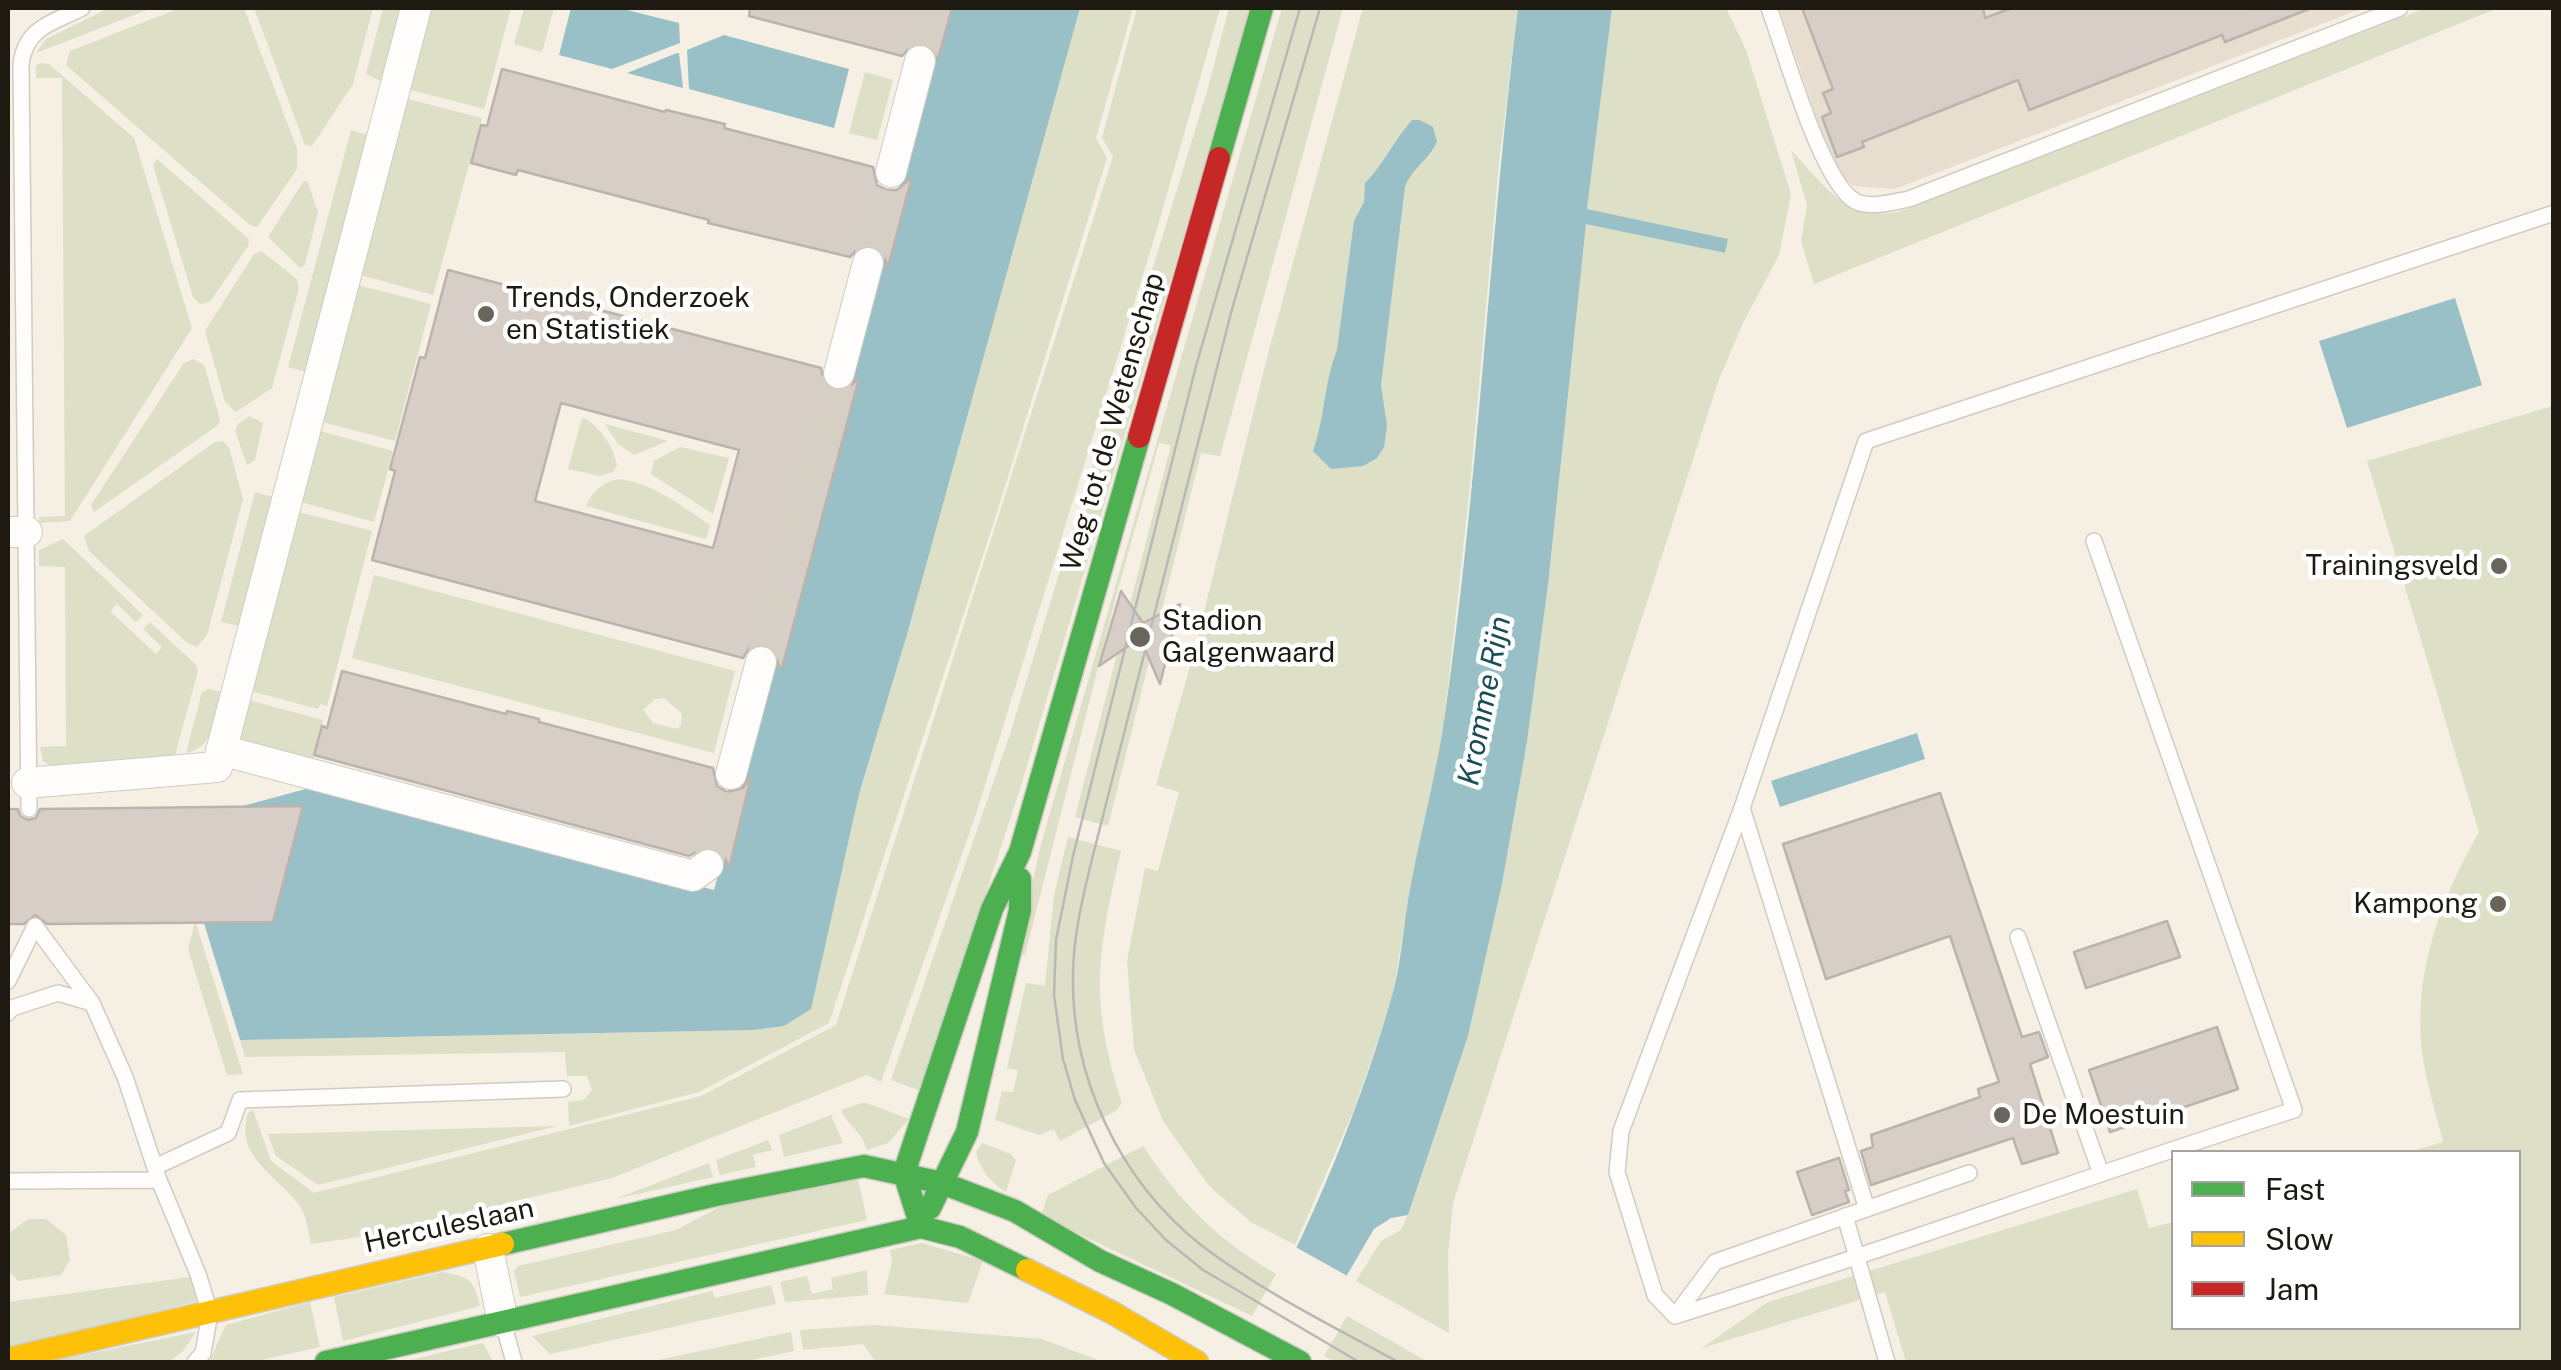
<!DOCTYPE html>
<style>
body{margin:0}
#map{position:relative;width:2561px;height:1370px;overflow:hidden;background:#f5efe4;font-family:"Public Sans",sans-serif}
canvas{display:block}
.frame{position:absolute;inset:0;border:10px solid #1e1a12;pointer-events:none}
.legend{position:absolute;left:2171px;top:1150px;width:350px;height:180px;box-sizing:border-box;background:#fff;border:2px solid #a5a3a0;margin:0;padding:12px 18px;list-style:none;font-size:30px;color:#1e1a12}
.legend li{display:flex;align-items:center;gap:20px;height:50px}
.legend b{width:50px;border:2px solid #a5a3a0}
</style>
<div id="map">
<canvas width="2561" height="1370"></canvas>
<div class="frame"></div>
<ul class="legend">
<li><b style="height:12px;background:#4caf50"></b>Fast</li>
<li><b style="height:12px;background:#ffc107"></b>Slow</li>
<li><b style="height:12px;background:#c62828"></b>Jam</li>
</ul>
</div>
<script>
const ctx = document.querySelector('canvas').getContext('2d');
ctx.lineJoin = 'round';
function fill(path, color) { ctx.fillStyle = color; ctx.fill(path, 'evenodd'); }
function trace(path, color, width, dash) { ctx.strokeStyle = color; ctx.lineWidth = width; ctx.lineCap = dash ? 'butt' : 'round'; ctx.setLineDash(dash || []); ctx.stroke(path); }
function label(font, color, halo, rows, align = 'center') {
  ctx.font = font + ' "Public Sans",sans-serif'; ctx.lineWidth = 9; ctx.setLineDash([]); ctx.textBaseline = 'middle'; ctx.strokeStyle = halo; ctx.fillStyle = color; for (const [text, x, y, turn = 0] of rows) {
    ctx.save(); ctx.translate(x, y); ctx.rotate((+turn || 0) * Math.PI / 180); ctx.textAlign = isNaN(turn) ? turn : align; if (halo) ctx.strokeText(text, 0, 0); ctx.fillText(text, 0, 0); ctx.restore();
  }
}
fill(new Path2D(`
 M1779,8H2363L1895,189L1853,186L1834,169Z`), '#e7decf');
fill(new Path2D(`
 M109,8H152L36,53L46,39Z
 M180,8H244L297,149V169L257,227L250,225L66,65L70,51Z
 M254,8H373L353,84L312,146L305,145Z
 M383,8H403L383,82L366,74Z
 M428,8H511L484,109L407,89Z
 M524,8H554L542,52L514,44Z
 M1080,8H1133L1096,138L1107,158L992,528L829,1023L699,1092L569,1126L568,1102L584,1100L592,1090L587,1076H567L565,1052L245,1057L240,1040L754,1030L784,1026L810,1009L859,794L906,638Z
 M1137,8H1220L1154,239L975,817L881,1082L867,1075L612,1178L379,1234L311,1244C308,1231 307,1216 299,1205C278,1176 234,1157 248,1113L253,1110L271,1161L314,1193L701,1096L836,1025L1113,157L1102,138Z
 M1229,8H1251L1021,786L921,1091L891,1080L1010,734L1208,88Z
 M1282,8H1343L1220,456L1201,453L1108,826L1075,817L1171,445L1159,443L1117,593L1025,955L1017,953L1041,844Z
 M1363,8H1518L1499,163L1470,486L1445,713L1431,801L1411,884L1392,1000L1353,1112L1295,1245L1251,1222L1210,1187L1163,1121L1134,1049L1127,961L1145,868L1158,871L1179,792L1156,785L1192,660L1269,350Z
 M1612,8H1726L1746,50L1791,194L1779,255L1744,321L1719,379L1453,1203L1448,1254L1449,1333L1356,1281L1381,1241L1401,1230L1408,1215L1468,1036L1502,884L1527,742L1548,585L1586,223L1724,253L1728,240L1587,209Z
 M2426,8H2498L1814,284L1801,241L1807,205L1791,150C1824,185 1845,221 1898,212Z
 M41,63L49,64L134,138L192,328L70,521L39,523V517L65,516L62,78H36V65Z
 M865,72L893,80L877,140L849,133Z
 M404,98L482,118L433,295L357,274Z
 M351,130L369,135L306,372L288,367Z
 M157,159L249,239L248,246L210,302L200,304L193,297L153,165Z
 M307,181L318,212L305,265L300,268L268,237L303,182Z
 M261,251L297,279L299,288L272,388L236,412L225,402L205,331L254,254Z
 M354,284L431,304L395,441L318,421Z
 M193,359L204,365L220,419L218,425L94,512L91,505L184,363Z
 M2553,406V1362H1906L1885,1292L1702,1348L1768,1302L2137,1189L2149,1228L2173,1222L2174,1328H2518V1152H2409L2443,1142C2436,1113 2426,1082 2422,1052C2413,972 2441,899 2479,832L2367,461Z
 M249,416L263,423L255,460L247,465L235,431L238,424Z
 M582,418C598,422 615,450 617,466L613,472L600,476L568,469Z
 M605,424L668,441L634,455L618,444Z
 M316,430L393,451L374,522L297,501Z
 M223,441L229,448L243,499L207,635L197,647L187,643L89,551L84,536L215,442Z
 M680,447L729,458L713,514L651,474L654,461Z
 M620,479C654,484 682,506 710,525L706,539L586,506C593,490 603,482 620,479Z
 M255,492L273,497L239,626L221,622Z
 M295,511L372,531L327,706L320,704L318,709L247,690Z
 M63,539L143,615L136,622L117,604L110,611L156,654L162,647L143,629L150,622L196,665L198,671L175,755L58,771L43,761L40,747L66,746L65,567L39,566V550Z
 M374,575L735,671L714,753L352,658ZM664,698L682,714L681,725L677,729L653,723L643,710L655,699Z
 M208,689L222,692C215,717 214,748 186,753L202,692Z
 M245,699L323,720L312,764L246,744L241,736Z
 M1068,837L1121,851C1097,954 1089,1000 1122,1103L1116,1111L1060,1141L1054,1129L1039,1135L995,1120L1002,1091L1013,1092L1018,1070L1007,1068L1026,983L1045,986L1054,895Z
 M195,923L197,927L243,1074L227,1075L188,949Z
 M861,1103H867L909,1119L888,1143L867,1150C862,1130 849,1128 841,1110Z
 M831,1115L843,1143L784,1157L779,1135Z
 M557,1126L318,1185L276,1156L268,1134Z
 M768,1140L772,1150L753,1155L756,1167L720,1175L716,1160Z
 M982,1143L1011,1154L1016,1160L1006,1192C990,1181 981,1172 976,1152Z
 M1143,1146C1181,1204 1217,1239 1276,1274L1252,1316L1041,1216L1048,1195Z
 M709,1163L713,1177L615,1199Z
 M858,1179L867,1220L520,1297L514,1271L518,1266L676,1230L727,1203Z
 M28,1219H46L66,1235L70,1260L61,1275L18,1281L8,1270V1234Z
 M922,1243L983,1261L968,1303L884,1294L892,1262L890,1250Z
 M867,1270L868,1295L785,1302L780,1282L807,1276L812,1294L833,1289L831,1278Z
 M443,1272C470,1278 473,1278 480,1306L343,1341L334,1297Z
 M190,1277L198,1301L8,1350V1302Z
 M771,1285L776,1304L550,1354L532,1336L712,1291L715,1298Z
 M310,1302L320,1347L253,1362H209L226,1325Z
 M1347,1316L1428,1362H1336L1324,1356Z
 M875,1325L1042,1339L1103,1362H876L863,1344L803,1350L800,1330Z
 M196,1332L184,1350L169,1362H47Z
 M791,1332L794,1351L742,1362H648Z
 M483,1343L493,1362H401Z`), '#dddfc7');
fill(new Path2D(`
 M571,8H619L679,23L680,43L612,69L559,55Z
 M947,8H1080L906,638L859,794L811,1009L784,1026L754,1030L240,1040L199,907L224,811L317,786L714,890Z
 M1518,8H1612L1587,209L1728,239L1725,253L1586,224L1548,585L1527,742L1502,884L1468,1036L1408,1215L1391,1218L1374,1229L1296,1362H1234C1300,1257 1355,1122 1390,1003C1402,965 1403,923 1411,884C1422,827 1437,771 1445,714C1479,479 1489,242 1518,8Z
 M724,35L849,69L834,128L689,89L687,50Z
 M679,53L683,88L627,73L677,53Z
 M1412,120H1420L1433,127L1437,142C1429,159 1412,169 1405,186L1381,385L1387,426L1384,447L1377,458L1363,466L1331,469L1313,451C1325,418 1324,382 1337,350L1354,221L1364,202L1365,183C1384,164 1394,140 1412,120Z
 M2455,298L2482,385L2347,428L2319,341Z
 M1917,733L1925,759L1780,807L1771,781Z`), '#99c0c6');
fill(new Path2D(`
 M1292,1245L1351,1278L1302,1362H1229Z`), '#f5efe4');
const building = new Path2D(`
 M750,8H952L938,59L934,48L926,43H914L902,56L749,16Z
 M1802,8H1983L1985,18L2012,8L2309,9L2225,42L2222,35L2029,110L2018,80L1862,142L1864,147L1837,157L1822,117L1831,113L1823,93L1833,89Z
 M502,69L665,112L666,110L725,124L724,128L873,167L877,185L887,190H897L912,177L888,267L882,250L872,245H862L850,257L708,223L709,220L518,170L516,175L471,163L481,125L487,126Z
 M448,270L821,368L825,386L835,391H845L859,378L782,668L779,667L775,650L765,644L749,648L743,658L372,560L395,471L390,469L420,357L425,358ZM561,403L739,450L713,548L535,501Z
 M1121,591L1143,623L1180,604L1160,684L1140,638L1099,666Z
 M342,671L506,714L507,711L539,719V722L713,768L717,786L727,792L743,788L751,777L729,868L724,855L715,848L705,847L689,856L314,755L322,726L327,728Z
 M1940,793L2022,1037L2039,1032L2043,1043L2048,1057L2030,1064L2058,1153L2022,1164L2013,1138L1871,1185L1861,1151L1873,1147L1871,1135L1980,1097L1978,1089L1999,1082L1950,936L1826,979L1783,844Z
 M303,806L273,922L47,924L35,915L24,924H8V809H18L20,816L28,820L36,818L40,809Z
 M2167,921L2180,957L2086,988L2074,952Z
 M2217,1027L2238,1089L2110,1132L2089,1070Z
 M1839,1158L1849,1190L1845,1191L1849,1202L1812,1215L1797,1172Z`);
fill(building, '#d6cec7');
trace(building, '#bbb4ad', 2.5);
trace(new Path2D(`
 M920,61L934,8
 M868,263L891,172
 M761,662L839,373
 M708,865L731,774`), '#d5cfc4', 30, [30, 15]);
const lane = new Path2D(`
 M1769,8C1784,48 1821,182 1855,201C1870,209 1893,202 1909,199L2400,8
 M1742,808L1867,1209
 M29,809L21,64C26,27 52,23 82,8
 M2018,937L2100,1171
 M8,981L35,926L92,1003
 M8,1013L12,1008L58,993L92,1003L125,1077L159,1180L198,1274L210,1313L203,1353L195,1362
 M155,1167L228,1133L240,1100L563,1089
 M8,1181L159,1180
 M1845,1216L1887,1362
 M1675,1316L1655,1295L1617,1172L1621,1131L1742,808L1866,441L2554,213
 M1675,1316C1883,1251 2087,1176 2294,1110L2094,541
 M1675,1316L1715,1262L1969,1173
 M504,1326L514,1362`);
const street = new Path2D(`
 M891,172L920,61
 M839,373L868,263
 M8,532H27
 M221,750L693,876L708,865
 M731,774L761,662
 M27,783L217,767L416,8
 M488,1249L503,1322`);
const fast = new Path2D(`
 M1219,158L1262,8
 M930,1208L967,1132L1020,910V879
 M921,1227L904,1173L992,909L1020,852L1139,437
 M503,1244L716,1195L864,1166L942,1183L1015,1211L1100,1261L1172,1294L1300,1362
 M326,1362L921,1227L960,1237L1027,1270`);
const slow = new Path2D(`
 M1027,1270L1113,1313L1197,1362
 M8,1359L503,1244`);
const jam = new Path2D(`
 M1139,437L1219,158`);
trace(lane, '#d1ccc3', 18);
trace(street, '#d1ccc3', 32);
trace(fast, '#d1ccc3', 25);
trace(slow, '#d1ccc3', 25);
trace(jam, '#d1ccc3', 25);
trace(lane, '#fefdfb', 15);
trace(street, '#fefdfb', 30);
trace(fast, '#4caf50', 22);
trace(slow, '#ffc107', 22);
trace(jam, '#c62828', 22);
trace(new Path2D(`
 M1300,8L1196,366L1073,856L1056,940L1054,995L1063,1059L1075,1100L1104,1163L1136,1208L1166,1240L1203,1270L1359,1362
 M1320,8L1232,309L1092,859C1083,896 1074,933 1073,971C1070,1076 1119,1180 1201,1245C1261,1291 1332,1326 1398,1362`), '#bab8b5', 2.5);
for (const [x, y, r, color] of [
 [486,314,10,"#69655c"],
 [2499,566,10,"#69655c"],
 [1140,637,12,"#69655c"],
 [2498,904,10,"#69655c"],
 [2002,1115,10,"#69655c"]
]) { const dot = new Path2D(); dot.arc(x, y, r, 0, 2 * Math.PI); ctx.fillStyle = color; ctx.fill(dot); trace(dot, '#fff', 4); }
label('28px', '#1e1a12', '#fff', [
 ["Trends, Onderzoek",506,298],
 ["en Statistiek",506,330],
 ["Trainingsveld",2479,566,"right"],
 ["Stadion",1162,621],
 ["Galgenwaard",1162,653],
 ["Kampong",2478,904,"right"],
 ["De Moestuin",2022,1115]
], 'left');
label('28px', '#1e1a12', '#fff', [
 ["Weg tot de Wetenschap",1113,422,-74],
 ["Herculeslaan",449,1226,-12]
]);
label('italic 30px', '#194d57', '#fff', [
 ["Kromme Rijn",1485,701,-79]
]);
</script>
